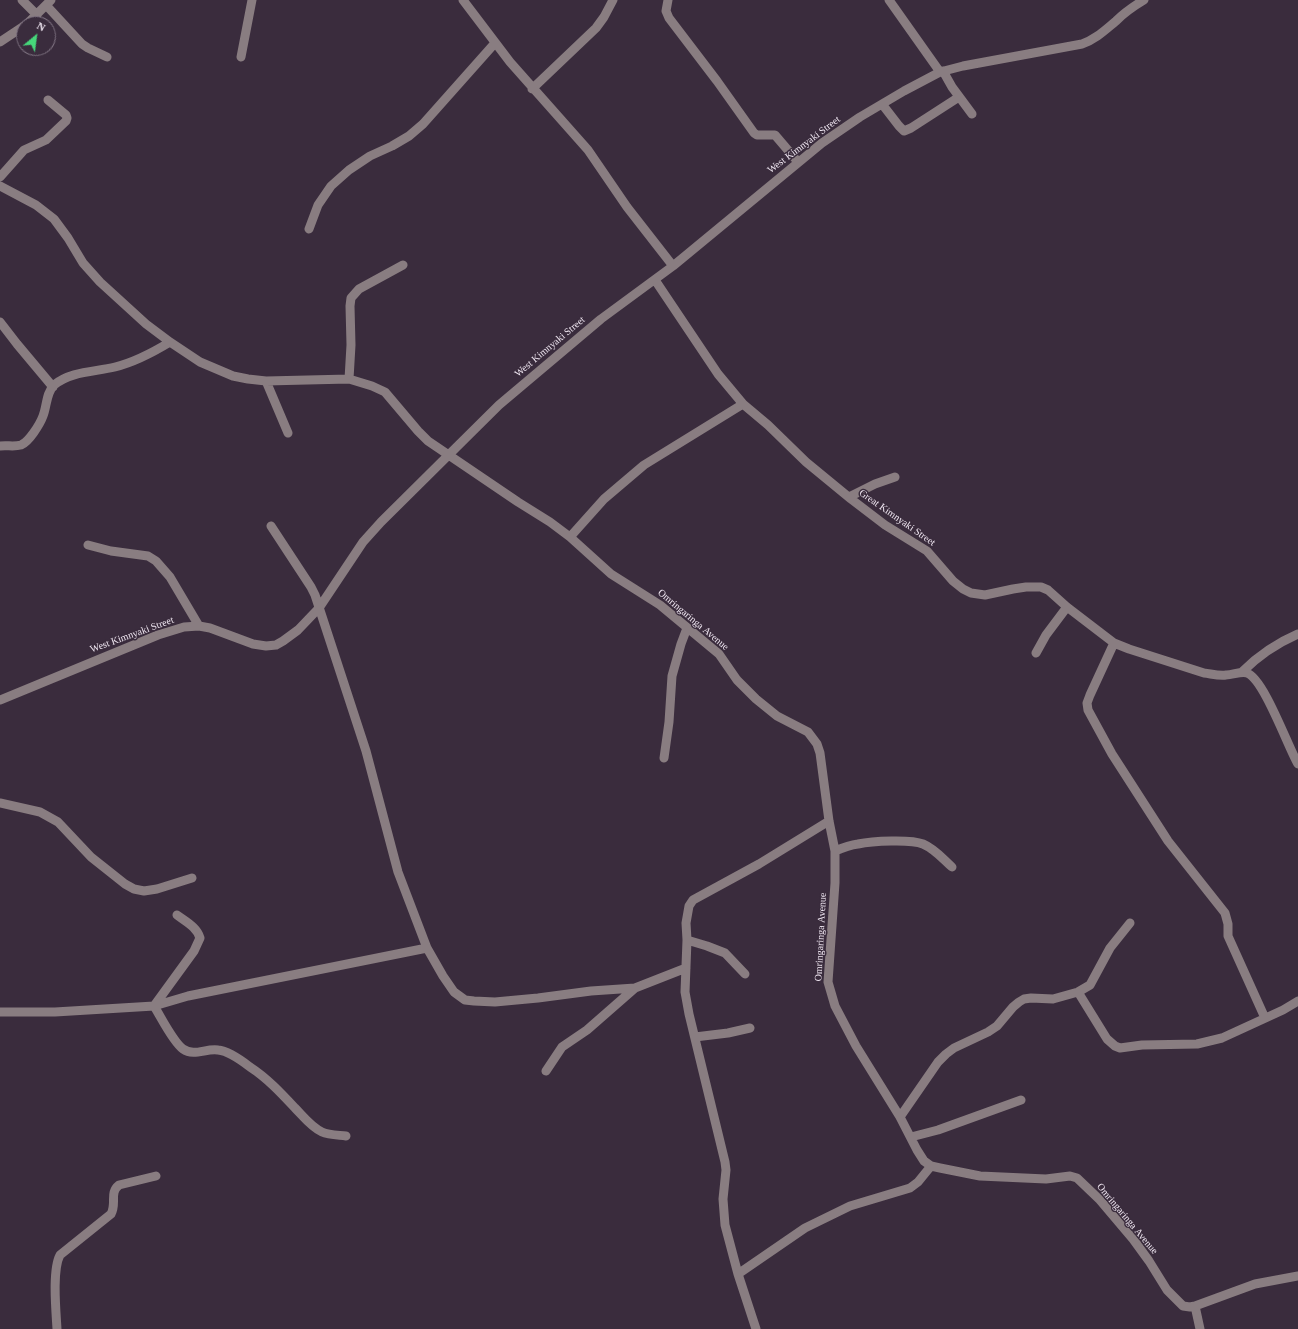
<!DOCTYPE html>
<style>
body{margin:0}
#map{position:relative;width:1298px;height:1329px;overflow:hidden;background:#3a2c3d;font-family:"Times New Roman",serif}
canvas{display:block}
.north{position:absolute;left:16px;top:16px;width:40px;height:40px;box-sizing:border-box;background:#3a2c3d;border:1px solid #827685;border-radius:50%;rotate:29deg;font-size:11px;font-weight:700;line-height:16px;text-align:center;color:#efe6f1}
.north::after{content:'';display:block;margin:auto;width:14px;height:18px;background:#46d77a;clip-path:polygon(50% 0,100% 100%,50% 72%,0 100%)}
</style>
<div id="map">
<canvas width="1298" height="1329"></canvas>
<div class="north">N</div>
</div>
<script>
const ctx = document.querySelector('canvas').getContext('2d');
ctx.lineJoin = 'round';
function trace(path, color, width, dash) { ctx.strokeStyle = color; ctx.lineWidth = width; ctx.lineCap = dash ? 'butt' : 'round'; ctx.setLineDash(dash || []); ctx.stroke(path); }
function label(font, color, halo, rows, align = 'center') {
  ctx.font = font + ' "Times New Roman",serif'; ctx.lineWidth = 3; ctx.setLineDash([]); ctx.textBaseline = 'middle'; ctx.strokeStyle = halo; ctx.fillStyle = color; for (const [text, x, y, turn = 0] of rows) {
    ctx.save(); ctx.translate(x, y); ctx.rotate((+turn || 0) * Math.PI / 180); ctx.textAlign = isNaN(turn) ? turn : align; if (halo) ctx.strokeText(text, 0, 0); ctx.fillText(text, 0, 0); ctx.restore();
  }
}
trace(new Path2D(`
 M22,0L37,15
 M463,0L510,62L588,150L627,207L673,266
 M668,0L666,11L669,18L717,81L754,133L757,135H775L798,162
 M889,0L940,72
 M46,5L82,44L88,48L107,57
 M27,24L51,0
 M0,42L24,26
 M241,57L252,0
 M943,71L952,87L972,114
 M532,89L596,28L604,17L613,0
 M882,104L899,126L904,131L911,128L959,97
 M0,177L24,150L46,140L66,121L67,118L66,115L48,100
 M0,186L36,205L54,219L68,238L83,263L100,282L146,324L170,342L200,362L233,376L248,379L266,381L349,379L372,386L385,392L418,431L428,441L518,502L550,522L570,537L611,574L660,605L719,654L737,680L756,699L777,716L808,732L817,744L820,753L829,821L835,851V883L828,982L835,1006L856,1046L900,1117L917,1150L924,1161L931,1166L940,1168L980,1176L1046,1179L1070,1176L1077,1178L1100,1200L1133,1239L1149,1261L1167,1290L1183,1306L1190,1307L1195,1306L1255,1284L1298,1276
 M309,229L318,205L331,186L349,170L370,156L392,146L409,136L423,124L495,43
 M655,280L718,374L743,404L768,425L806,462L851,499L885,525L927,551L953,581L963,589L971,593L985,595L1013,589L1026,587H1041L1048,590L1067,607L1114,643L1129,649L1204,673C1212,674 1219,676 1226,675C1233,675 1241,671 1247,673C1264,679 1288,747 1298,764
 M0,322L17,344L53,387
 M349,379L351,345L350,306L351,298L359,289L403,265
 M266,381L288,433
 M0,446C7,445 14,447 21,445C29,442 40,424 43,416C47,406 46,393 54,385C71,371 95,372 115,367C135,362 152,353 170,342
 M849,497L875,484L895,477
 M271,526L311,587L315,595L366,751L398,872L427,948L443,976L454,992L465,1000L474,1001L495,1002L538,998L591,991L635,988L686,968
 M570,537L604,499L644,465L743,404
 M88,545L111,551L148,556L156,561L170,577L199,626
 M1114,643L1090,695L1087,703L1088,710L1112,754L1168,841L1225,913L1228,924V936L1265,1018
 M1036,653L1046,635L1067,607
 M1242,672C1258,656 1277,643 1298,634
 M0,700L158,635L184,627L199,626L210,628L253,644L266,646L276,645L283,641L298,630L319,608L363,542L381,522L499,405L601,319L673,266L822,143L860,117L904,91L940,72L963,66L1082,44C1096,39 1105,30 1116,21C1124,13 1134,6 1144,0
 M664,758L669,722L672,676L681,644L687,628
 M0,803L40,812L58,822L91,857L125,884L134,889L144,891L157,889L192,878
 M835,851C842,848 850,845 858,844C872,841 911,839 923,844C935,849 943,859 952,867
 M177,915C186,922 197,927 200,938L194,951L154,1006C161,1017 173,1042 183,1049C194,1057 206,1048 218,1050C229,1051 241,1060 250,1067C267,1078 281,1093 295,1108C303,1116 311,1127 322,1132C329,1135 338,1135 346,1136
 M687,940L707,946L725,953L745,974
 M1078,992L1107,1039L1115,1046L1120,1048L1142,1045L1197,1044L1222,1038L1283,1010L1298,1001
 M0,1012H55L154,1006L188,996L427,948
 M695,1037L728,1033L750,1028
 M546,1071L562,1047L587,1030L635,988
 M900,1117L938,1062L946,1054L954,1048L988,1032L997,1026L1013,1007L1019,1002L1024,999L1031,998L1053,999L1078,992L1090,985L1110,948L1130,923
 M911,1137L938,1130L1021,1100
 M738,1274L805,1228L850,1206L910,1188L918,1182L931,1166
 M1195,1306L1200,1329
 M57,1329C56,1311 52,1270 60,1255L111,1214C117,1203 109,1193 119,1185L156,1176
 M756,1329L738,1274L725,1225L723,1199L726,1170L725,1162L689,1014L685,992L687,940L686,923L689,906L693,900L759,864L829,821`), '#897d81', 9);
label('10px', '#efe6f1', '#3a2c3d', [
 ["West Kimnyaki Street",804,145,-37],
 ["West Kimnyaki Street",550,347,-40],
 ["Great Kimnyaki Street",897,518,35],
 ["Omringaringa Avenue",693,620,40],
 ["West Kimnyaki Street",132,635,-20],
 ["Omringaringa Avenue",821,937,-87],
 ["Omringaringa Avenue",1127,1219,50]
]);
</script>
